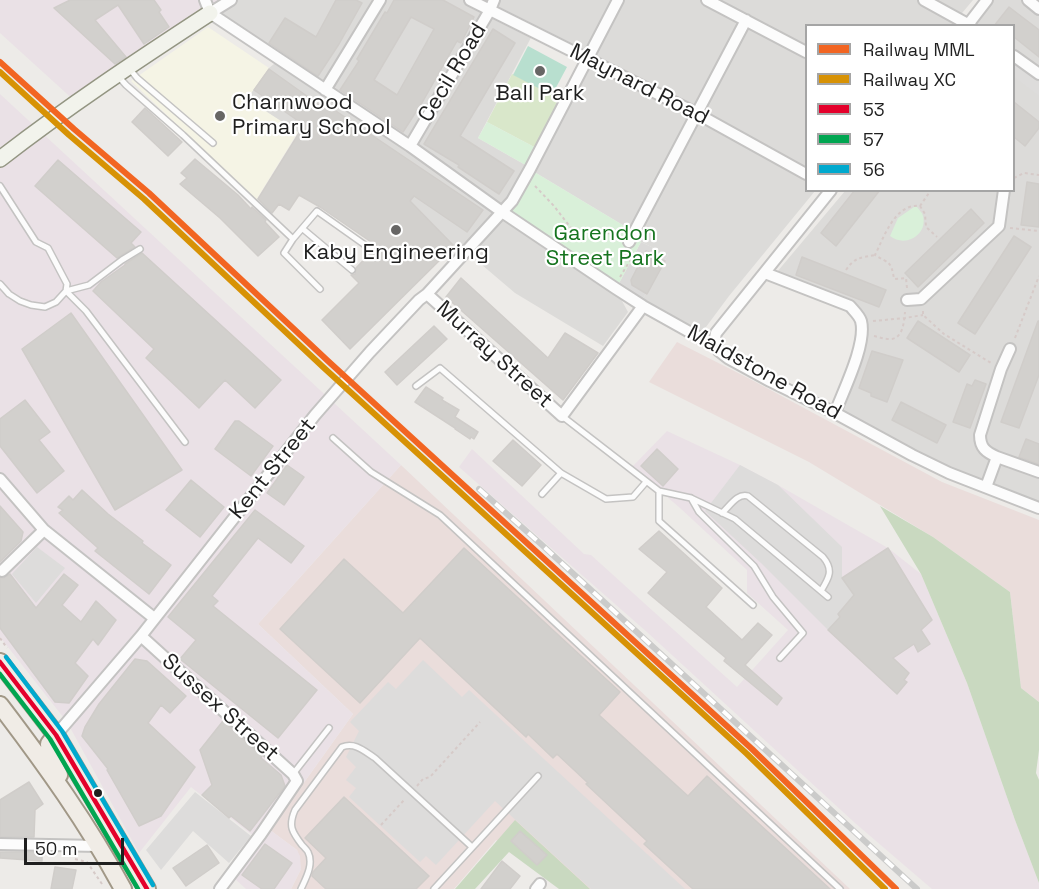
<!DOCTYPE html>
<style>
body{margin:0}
#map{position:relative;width:1039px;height:889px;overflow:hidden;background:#edebe8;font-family:"Space Grotesk",sans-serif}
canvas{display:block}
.legend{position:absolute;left:805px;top:24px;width:210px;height:168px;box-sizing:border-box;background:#fff;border:2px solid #a5a5a5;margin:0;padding:8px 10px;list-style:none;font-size:18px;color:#1f1f1f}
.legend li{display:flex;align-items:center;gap:12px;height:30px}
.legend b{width:30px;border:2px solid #a5a5a5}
.scale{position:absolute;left:24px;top:838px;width:100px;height:27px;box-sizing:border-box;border:3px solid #1f1f1f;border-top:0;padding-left:8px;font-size:18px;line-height:21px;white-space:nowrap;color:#1f1f1f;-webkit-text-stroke:4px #fff;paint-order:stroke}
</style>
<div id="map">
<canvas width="1039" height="889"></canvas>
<ul class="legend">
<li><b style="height:8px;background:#f26522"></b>Railway MML</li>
<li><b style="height:8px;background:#d79205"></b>Railway XC</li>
<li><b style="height:8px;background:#e4002b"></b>53</li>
<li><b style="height:8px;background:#00a651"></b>57</li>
<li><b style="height:8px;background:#00a9ce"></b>56</li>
</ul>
<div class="scale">50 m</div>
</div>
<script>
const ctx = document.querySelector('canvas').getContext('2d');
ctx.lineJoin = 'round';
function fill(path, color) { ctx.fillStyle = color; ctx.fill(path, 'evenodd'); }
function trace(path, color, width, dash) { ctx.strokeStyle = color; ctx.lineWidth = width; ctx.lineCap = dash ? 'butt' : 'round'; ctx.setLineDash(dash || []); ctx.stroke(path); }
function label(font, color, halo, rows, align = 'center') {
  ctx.font = font + ' "Space Grotesk",sans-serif'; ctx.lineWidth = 4.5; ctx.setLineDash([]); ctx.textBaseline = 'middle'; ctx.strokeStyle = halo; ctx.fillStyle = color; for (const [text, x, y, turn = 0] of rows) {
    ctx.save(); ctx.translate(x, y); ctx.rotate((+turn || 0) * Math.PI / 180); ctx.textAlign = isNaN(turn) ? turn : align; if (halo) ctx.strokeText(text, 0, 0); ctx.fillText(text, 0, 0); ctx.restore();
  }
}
fill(new Path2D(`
 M231,0H973L952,25L806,26V190L815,191L729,296L700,335L641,302L668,255L641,242L631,230L531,170L587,59L534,32L478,138L529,167L512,201L503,212V215L615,288L628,312L603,346L515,293L475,259L454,246L424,215L246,99L269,68L280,59L210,13Z
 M989,0H1022L1039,14V502L952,469L837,411L863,317L777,272L845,191L1014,190V26L970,25Z`), '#dcdbd9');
fill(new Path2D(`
 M677,342L748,378L942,482L1039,520V702L1021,688L1010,592L933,537L809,462L649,382Z
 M401,465L850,889H560L496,840L454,889H291L301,869L297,850L270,830L353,714L258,624Z`), '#eadddb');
fill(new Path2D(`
 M0,0H231L77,103L0,33Z
 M0,94L401,465L258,624L353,714L270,830L297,850L300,856L301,869L291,889H246L234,878L260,841L191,787L139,853L67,722L0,637Z
 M667,431L740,465L778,485L888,548L921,574L967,683L1015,820L1039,883V889H932L855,823L648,633L459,467L472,449L584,554L591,555L737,687L788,630L747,593V570L680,508L632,467Z`), '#eae1e6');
fill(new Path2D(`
 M208,27L269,68L247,99L298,132L256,200L131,81Z`), '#f5f4e5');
fill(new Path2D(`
 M641,242L668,255L641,302L617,287Z`), '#dbdad9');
fill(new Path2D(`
 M512,74L559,97L538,149L487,122Z`), '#d9e7ca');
fill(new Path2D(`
 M880,506L933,537L1010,592L1021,688L1039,702V750L1036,773L1039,780V883L1015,820L967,683L921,574Z
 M515,820L590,889H559L509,852L475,889H455Z`), '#c9d9c0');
fill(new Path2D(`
 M487,122L538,149L529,167L478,138Z
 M531,170L631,230L641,242L617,287L504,212Z
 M914,207H917C919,210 922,212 923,216C928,235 905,248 890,236L898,218Z`), '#d9f0d9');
fill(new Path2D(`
 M528,46L567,67L552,95L513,75Z`), '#b8dfcf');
fill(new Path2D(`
 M1014,63L1039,82V96L1014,77Z
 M740,465L778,485L842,547V578L854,595L838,614L840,617L828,630L761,563L705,511Z
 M37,547L65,568L36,603L12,574Z
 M423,660L462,697L469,690L685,889H591L495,801L436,865L426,856L420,862L349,797L356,788L346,780L356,767L346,757L359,731L350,722L388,682L396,689Z
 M195,792L251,836L229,863L193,831L161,870L146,850Z`), '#dddcdb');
const building = new Path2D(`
 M70,0H154L161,10L159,12L169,27L144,44L118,5L95,20L126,57L115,64L54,8Z
 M336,0H356L362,3L339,44L318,76L269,43L285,18L316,37Z
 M394,0H443L474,17L461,43L457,41L423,101L403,132L340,90L359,61L357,59L385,12L387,13ZM411,17L434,29L397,95L374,80Z
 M1009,7L1039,30V57L1014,37V26H994Z
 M493,29L515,43L460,136L514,171L499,194L458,167L459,165L424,144Z
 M269,69L325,109L327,105L483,210L467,232L414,196L410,201L454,246L350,349L322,320L359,283L351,275L355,274L356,268L377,246L320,207L299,195L289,210L279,204L272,213L258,199L304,125L254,90Z
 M1014,102L1039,122V128L1025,146L1014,137Z
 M145,108L182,142L168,156L132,122Z
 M195,159L238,195L251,209L252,207L266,220L265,222L279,237L258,256L220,218L180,184L187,178L181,173Z
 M58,160L141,232L131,243L135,247L117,258L35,186Z
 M1027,182L1039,184V227L1021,225Z
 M855,190H880L836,246L821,233Z
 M971,209L984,223L918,287L905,273Z
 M1014,236L1031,247L975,334L958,323Z
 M646,251L665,261L647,294L632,285L631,280Z
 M142,253L281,380L255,408L225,380L199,408L146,358L154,349L93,291L101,282L125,265V264Z
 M802,257L886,290L879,307L796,275Z
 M461,278L548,358L565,333L598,353L563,400L446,297Z
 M71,313L182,470L115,510L22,349Z
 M918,321L970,355L959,372L907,338Z
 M1038,321H1039V375L1019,428L1001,422Z
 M434,326L447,339L397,385L385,372Z
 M872,351L903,360L887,402L871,396V393L859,388Z
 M975,380L986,384L970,428L953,422L967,384L972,386Z
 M426,387L443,398L442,400L459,410L455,417L478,432L474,439L471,437L470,439L455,429V428L415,402Z
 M25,400L50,432L39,440L64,471L37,493L0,446V419Z
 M901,402L946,425L937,443L892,420Z
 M235,421H239L273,446L251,476L215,449Z
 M1026,439L1039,444V464L1019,457Z
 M513,440L541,465L522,486L493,461Z
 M657,449L678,469L663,486L641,466Z
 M287,465L304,477L284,505L267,493Z
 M191,480L224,507L200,537L166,510Z
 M82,490L108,514L143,541L142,543L171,565L149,594L95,551L98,548L59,513L63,510L58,507L69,496L73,500Z
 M0,506L23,532L21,541L0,562Z
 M255,510L304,546L291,563L258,538L212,596L218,601L213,606L317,690L278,738L180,659L196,640L168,617Z
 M659,531L722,588L706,607L742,640L758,623L772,635L745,665L782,698L777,705L724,661L726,658L648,593L667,572L639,549Z
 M464,548L620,692L599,715L688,796L707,776L830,889H693L644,844L647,841L586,784L588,783L557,754L553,758L528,734L526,737L420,638L360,703L280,629L344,559L403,613Z
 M888,548L932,620L921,630L930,644L918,652L914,644L893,658L909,673L904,680L907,682L897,694L828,630L840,617L838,614L854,595L842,578Z
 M10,574L36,608L64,574L78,585L62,605L81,622L96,601L116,620L98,645L93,639L75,663L88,676L69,703L55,702L0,628V578H4Z
 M135,659L147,661L186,696L170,713L161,705L148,723L195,767L161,816L139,826L107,770L108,769L82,736L85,727L99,704Z
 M223,721L262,756L261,758L281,775L285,786L250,831L231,816L229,818L202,795L212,785L200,750Z
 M29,782L43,804L35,810L34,837H0V800Z
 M344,797L429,876L416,889H326L312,876L313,872L326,858L305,838Z
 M520,831L547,855L537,865L511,841Z
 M265,844L292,863L274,889H262L242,875Z
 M207,845L219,863L186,886L173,868Z
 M0,852H42V861L0,858Z
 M502,861L520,876L510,889H481Z
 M55,867L76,870L72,889H51Z`);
fill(building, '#d2d0cd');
trace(building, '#d0cdca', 1.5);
const lane = new Path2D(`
 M129,68L137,78L213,143
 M118,76L126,85L183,135L293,239L284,253L320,289
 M0,186L36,242L48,248L67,284L66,291L56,302L45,307L31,305L20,301L9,294L0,284
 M303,229L352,270
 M293,239L317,211L365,245
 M140,249L122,260L89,285L66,291L86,311L185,442
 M416,386L440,368L561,473
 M562,416L659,491V521L753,605
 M333,438L371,472L440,515L840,889
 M659,491L691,498L735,519L828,597
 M542,494L561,473L606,499L633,497L646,482
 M691,498L699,512L754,566L773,597L803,633L780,658
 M722,513C730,506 737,493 748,496L823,557C834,570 829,578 821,591
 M293,774L329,728
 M301,889C306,878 314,864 308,852C308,851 303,846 302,845C292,832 288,826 295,810L342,747C355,742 364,751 375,758L472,847
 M434,889L538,776`);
const street = new Path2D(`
 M205,0L210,13L410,146L502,212L615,288L643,306L702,339L714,343L719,351L728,358L770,381L835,413L912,455L949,473L1039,508
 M470,0L696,113L806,174
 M707,0L806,52
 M924,0L971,26
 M1028,0L1039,9
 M210,13L231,0
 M967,26L987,0
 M1014,56L1039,74
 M325,90L380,0
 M410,146L490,10L494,0
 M629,242L746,20
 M765,273L850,306C854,311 859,315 861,321C867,344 843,391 835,413
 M427,294L562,416L643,306
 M907,300L921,299L999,226L1004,190
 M714,343L716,333L831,190
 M997,457C986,452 980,448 980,435L1001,369L1010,349
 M0,479L44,530L154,618
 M986,487L997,457L1039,472
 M2,571L44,530
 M141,636L293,774L297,781L261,834L220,889
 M56,735L141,636L315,415L370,352L419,300L427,294L512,201L530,169L618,0
 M0,844L98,846
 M536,889L540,884`);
const secondary = new Path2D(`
 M0,159C67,107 138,60 210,13`);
const primary = new Path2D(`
 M0,662L56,735L147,889
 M0,705C45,764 88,824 123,889
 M56,735L49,744L50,757L59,775`);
trace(lane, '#c4c3c2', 8);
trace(street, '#c4c3c2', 14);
trace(secondary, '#939582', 18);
trace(primary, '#a19887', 20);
trace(new Path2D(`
 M1014,178L1024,173L1039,175
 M535,186L554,206L578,237L582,238L608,233L618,237
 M920,206L925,214L926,227L937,237
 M1010,228L1039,231
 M846,270C855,257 860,258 875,255
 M620,277L634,254
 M907,288L906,278L894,279C891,260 889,264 875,255C884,237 895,203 920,206L931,190
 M923,311V315L944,334L991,363
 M873,321L905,318L923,315
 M874,336C879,337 884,339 889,339C903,340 904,322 905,312
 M1015,338L1039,276
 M0,638L7,648
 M417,786L423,779L430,777L480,722
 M381,825L405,799
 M75,859L87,862L102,884`), '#d6cac8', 2, [3, 3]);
trace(lane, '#fcfcfc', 5);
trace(street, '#fcfcfc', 10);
trace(secondary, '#f2f3ec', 15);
trace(primary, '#f0ece6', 16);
const rail = new Path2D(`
 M479,489L542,545L917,889`);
trace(rail, '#cbcbca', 6);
trace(rail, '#fff', 4, [11]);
trace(new Path2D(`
 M0,662L56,735L147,889`), '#e4002b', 4.5);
trace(new Path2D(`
 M0,674L50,739L138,889`), '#00a651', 4.5);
trace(new Path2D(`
 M6,657L62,731L153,885`), '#00a9ce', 4.5);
trace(new Path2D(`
 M0,62L74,129L149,193L328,361L752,749L896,889`), '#f26522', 6);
trace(new Path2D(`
 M0,72L69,135L144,199L323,367L747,754L885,889`), '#d79205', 6);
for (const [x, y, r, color] of [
 [540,71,6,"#676665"],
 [220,116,6,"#676665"],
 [396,230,6,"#676665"],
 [98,793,5,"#1f1f1f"]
]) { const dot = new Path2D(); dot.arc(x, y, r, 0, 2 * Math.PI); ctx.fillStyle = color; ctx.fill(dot); trace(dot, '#fff', 2); }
label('22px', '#1f1f1f', '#fff', [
 ["Cecil Road",453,73,-59],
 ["Maynard Road",639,85,27],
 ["Murray Street",494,355,42],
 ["Maidstone Road",764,373,29],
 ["Kent Street",273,469,-51],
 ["Sussex Street",220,708,42]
]);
label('22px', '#1f1f1f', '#fff', [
 ["Ball Park",540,94],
 ["Charnwood",232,103,"left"],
 ["Primary School",232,128,"left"],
 ["Kaby Engineering",396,253]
]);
label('22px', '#16741f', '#fff', [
 ["Garendon",605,234],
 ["Street Park",605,259]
]);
</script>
